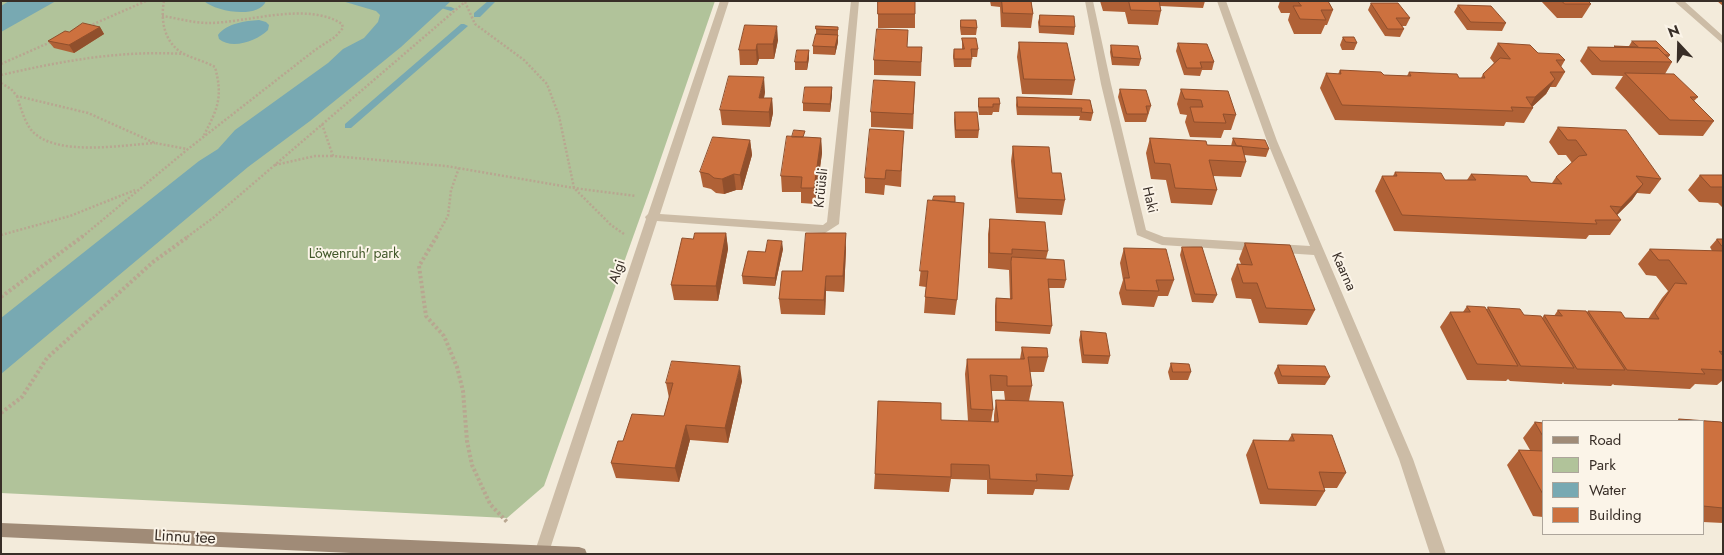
<!DOCTYPE html>
<meta charset="utf-8">
<style>
body{margin:0}
#map{position:relative;width:1724px;height:555px;overflow:hidden;background:#f3ebdb;font-family:Jost,sans-serif}
canvas{display:block}
.frame{position:absolute;inset:0;border:2px solid #382e27;pointer-events:none}
.legend{position:absolute;left:1542px;top:420px;width:162px;height:115px;box-sizing:border-box;background:#fbf4e8;border:1px solid #ada59b;margin:0;padding:6px 9px;list-style:none;font-size:15px;color:#382e27}
.legend li{display:flex;align-items:center;gap:10px;height:25px}
.legend b{width:25px;border:1px solid #ada59b}
.north{position:absolute;left:1654px;top:20px;width:50px;height:50px;-webkit-text-stroke:4px #fbf4e8;paint-order:stroke;rotate:339deg;font-size:14px;font-weight:700;line-height:20px;text-align:center;color:#382e27}
.north::after{content:'';display:block;margin:auto;width:18px;height:22px;background:#382e27;clip-path:polygon(50% 0,100% 100%,50% 72%,0 100%)}
</style>
<div id="map">
<canvas width="1724" height="555"></canvas>
<div class="frame"></div>
<ul class="legend">
<li><b style="height:6px;background:#a08b77"></b>Road</li>
<li><b style="height:14px;background:#b1c39a"></b>Park</li>
<li><b style="height:14px;background:#78a9b2"></b>Water</li>
<li><b style="height:14px;background:#cd713f"></b>Building</li>
</ul>
<div class="north">N</div>
</div>
<script>
const ctx = document.querySelector('canvas').getContext('2d');
ctx.lineJoin = 'round';
function fill(path, color) { ctx.fillStyle = color; ctx.fill(path, 'evenodd'); }
function trace(path, color, width, dash) { ctx.strokeStyle = color; ctx.lineWidth = width; ctx.lineCap = dash ? 'butt' : 'round'; ctx.setLineDash(dash || []); ctx.stroke(path); }
function label(font, color, halo, rows, align = 'center') {
  ctx.font = font + ' Jost,sans-serif'; ctx.lineWidth = 4; ctx.setLineDash([]); ctx.textBaseline = 'middle'; ctx.strokeStyle = halo; ctx.fillStyle = color; for (const [text, x, y, turn = 0] of rows) {
    ctx.save(); ctx.translate(x, y); ctx.rotate((+turn || 0) * Math.PI / 180); ctx.textAlign = isNaN(turn) ? turn : align; if (halo) ctx.strokeText(text, 0, 0); ctx.fillText(text, 0, 0); ctx.restore();
  }
}
fill(new Path2D(`
 M1,1H715L652,184L544,486L507,518L1,493Z`), '#b1c39a');
fill(new Path2D(`
 M9,1H56L1,32V6Z
 M204,1H266C259,19 216,12 204,1Z
 M342,1H451L401,47L310,121L248,167L1,374V318L199,161L218,149L235,130L328,63L343,49L364,38L378,22L380,15L376,11Z
 M259,20L266,22L269,25L268,30C257,41 232,50 219,39L218,35C227,23 245,21 259,20Z`), '#78a9b2');
fill(new Path2D(`
 M488,1H496L480,17H474V13Z
 M442,6L451,7L455,9L451,11L441,8Z
 M461,24H464L468,26L351,128H345V124Z`), '#78a9b2');
trace(new Path2D(`
 M164,1C160,22 165,45 186,55C195,59 206,62 215,67C223,97 218,108 204,135
 M465,2L475,24L524,60L547,84L559,116L574,188L611,225L624,234
 M89,26L146,1
 M1,64L53,41
 M1,75C62,61 121,50 184,54
 M1,83L11,89L17,96L88,113L155,143L187,149
 M17,96C21,108 24,121 32,131C56,157 123,145 155,143
 M322,124L333,156L446,166L574,188L636,196
 M275,165L315,156H333
 M1,235L70,216L135,190
 M82,237L188,149L315,50L335,37L343,28L342,24C307,1 247,23 208,23C193,23 177,18 162,16
 M187,237L213,218L466,1
 M436,237L448,216L451,190L459,168`), '#b8a690', 2.5, [2, 2]);
trace(new Path2D(`
 M437,236L419,266L426,316L444,336L457,367L463,391L467,441L472,465L490,504L507,522
 M1,297L83,236
 M1,413L22,397L47,358L153,262L189,236`), '#b8a690', 4, [2.5, 2.5]);
fill(new Path2D(`
 M720,1H729L660,214L823,225L827,222L851,1H859L839,224L825,233L657,221L549,552L548,554H534L646,219L645,217L648,214Z
 M1085,1H1093L1111,84L1146,230L1164,237L1310,246L1267,141L1217,1H1226L1277,141L1413,459L1446,554H1430L1399,459L1314,255L1162,245L1137,235L1101,84Z
 M1674,1H1684L1723,36V44Z`), '#ccbca6');
fill(new Path2D(`
 M1,523L579,547L585,549L587,554H373L1,537Z`), '#a08b77');
fill(new Path2D(`
 M878,1L915,14V28H878Z
 M990,1H1031L1033,14L1031,28L1001,27L1000,7L991,6Z
 M1100,1H1205L1203,8L1160,6L1161,11L1158,25L1128,24L1125,12L1103,11Z
 M1280,1H1328L1333,10L1327,25H1325L1321,34H1294L1288,20L1290,13H1281L1278,7Z
 M1541,1H1590V3L1591,4L1582,18H1557Z
 M1717,1H1723V6Z
 M1371,3L1410,18L1406,26H1402L1404,29L1400,37L1385,36L1368,10Z
 M1458,5L1506,23L1502,31L1467,30L1454,12Z
 M1040,15L1075,27L1074,35L1039,33L1038,22Z
 M961,20L977,28L976,35H961L960,28Z
 M745,25L778,40L774,59H759L757,65H740L739,50Z
 M816,26L838,27V42L835,55L813,54V46L816,34Z
 M100,27L104,34L74,53L54,48L48,41L69,32Z
 M1343,37L1357,43L1354,50H1342L1340,45Z
 M962,38L978,49L977,57H972L971,67H954L953,56L954,49H962Z
 M1632,41L1670,55L1668,58L1672,62L1665,74L1698,97L1694,101L1714,121L1703,136L1659,135L1615,88L1623,76L1592,75L1580,61L1588,47H1614V46H1629Z
 M1019,42L1075,80L1072,95L1022,94L1017,57Z
 M1178,43L1214,62L1212,70H1202L1200,76L1184,75L1176,51Z
 M1498,43L1565,60L1561,67L1565,72L1556,87H1550L1546,94L1532,107L1533,108L1524,123L1506,122L1504,126L1335,120L1320,88L1326,73L1338,74L1340,70L1384,75L1407,76L1409,72L1459,78H1481L1483,74L1494,63L1490,58Z
 M1111,45L1141,59L1139,66L1112,65L1110,52Z
 M907,47H922L921,76L874,75V60Z
 M809,50V58L807,70H795V62Z
 M915,82L913,129L871,127V112Z
 M832,87V95L830,112L803,111V103Z
 M1120,89L1151,106L1146,122H1125L1118,97Z
 M1181,89L1236,115L1231,130H1224L1221,138L1190,137L1185,122L1187,115L1180,114L1177,104Z
 M765,92L764,98H772L773,113L770,127L722,125L720,110Z
 M1017,97L1090,100L1093,113L1091,121L1079,120L1080,116L1017,115L1016,105Z
 M979,98L1000,104L999,112H993L992,115H979L978,106Z
 M955,112L979,130L978,138H955L954,120Z
 M1558,127L1661,179L1650,194L1637,193L1632,200L1617,215L1621,220L1610,235H1589L1586,239L1394,231L1375,191L1382,176H1393L1395,172L1445,180H1467L1471,174L1531,182L1552,183L1556,177L1572,163L1566,155H1558L1549,142Z
 M805,137L821,138L822,153L815,204L801,203V192H782L781,176Z
 M1150,138L1207,145L1231,146L1233,138L1269,149L1266,157L1244,155L1246,162L1241,177L1213,176L1217,190L1212,205L1171,203L1166,180L1151,179L1146,153Z
 M750,140L752,155L742,190H736L724,194L716,193L711,189L703,187L700,172Z
 M903,146L901,187L885,185L884,195L865,193V178Z
 M1013,146L1052,173L1065,200L1062,215L1016,213L1011,161Z
 M1700,175H1723V208L1718,203L1699,202L1688,190Z
 M928,200L957,300L955,315L924,313L926,287L919,286Z
 M990,219L1048,251L1046,259L1066,280L1064,288H1049L1052,326L1050,334L995,331V306L996,298L1010,299L1009,270L988,268V234Z
 M726,233L728,249L718,301L674,300L671,285L693,239Z
 M1717,239H1723V380L1717,385L1695,384L1690,389L1614,385L1613,384L1611,386L1564,384L1563,382L1562,384L1510,381L1508,379L1506,381L1467,380L1440,327L1450,312H1463L1467,306L1487,309L1488,307L1524,315L1542,318L1544,315L1554,316L1558,310L1587,312L1588,311L1625,318L1648,319L1662,298L1668,291L1656,276L1646,275L1638,264L1650,249L1712,251L1710,247Z
 M1245,243L1315,310L1307,325L1259,323L1251,299L1236,298L1231,279L1237,264H1241L1239,259Z
 M1182,247L1217,295L1213,303L1192,302L1180,255Z
 M1124,248L1174,280L1168,296H1158L1154,307L1122,305L1119,293L1123,280L1120,263Z
 M783,249L775,286L743,284L742,276L765,252Z
 M846,249L844,292L826,291L825,315L781,314L779,299L802,271Z
 M1081,331L1110,356L1108,364L1082,363L1079,340Z
 M1022,347L1048,357L1044,372H1030L1032,386L1029,401L1073,476L1069,490L1035,489L1033,495L987,494V480L951,479L949,492L874,489L875,474L968,421L965,374L967,359H1020ZM991,391H1004L1005,400H996L994,415V422H991L993,410Z
 M1171,363L1191,372L1188,380H1170L1168,372Z
 M1278,365L1330,377L1325,385L1278,384L1274,373Z
 M742,381L728,443L690,440L679,482L616,478L611,463L623,441L664,416L669,398L666,383Z
 M1679,419L1721,422L1723,424V523L1703,522V421H1677Z
 M1535,422L1543,423V517L1533,516L1507,465L1519,450H1530L1523,438Z
 M1292,434L1346,473L1337,488H1324L1325,491L1316,506L1260,504L1246,455L1253,440L1288,441Z`), '#b06136');
fill(new Path2D(`
 M777,26L778,40L774,59L773,44Z
 M100,27L104,34L74,53L69,45Z
 M838,27V42L835,55V47L838,36Z
 M757,44L759,59L757,65L756,50Z
 M809,50V58L807,70V62Z
 M764,77L765,92L761,113L759,98Z
 M1555,79L1546,94L1531,108H1529L1535,97Z
 M832,87V95L830,112V104Z
 M772,98L773,113L770,127L769,112Z
 M821,138L822,153L815,204L814,188Z
 M750,140L752,155L742,190L740,175Z
 M734,174L736,190L724,194L722,179Z
 M1643,184L1632,200L1612,220L1621,207Z
 M726,233L728,249L718,301L716,286Z
 M846,233V249L844,292L843,276Z
 M782,241L783,249L775,286V278Z
 M826,276V291L825,315L824,300Z
 M740,366L742,381L728,443L725,428Z
 M686,425L690,440L679,482L675,468Z`), '#904f2c');
const building = new Path2D(`
 M878,1H915V14H878Z
 M1002,1H1031L1033,14L1003,13Z
 M1129,1H1159L1161,11L1131,10Z
 M1298,1H1328L1333,10H1321L1326,20L1300,19L1293,6H1301Z
 M1562,1H1588L1591,4H1565Z
 M1371,3H1398L1410,18H1396L1404,29H1388Z
 M1458,5L1491,6L1506,23L1471,22Z
 M1040,15L1074,16L1075,27L1040,26Z
 M961,20H976L977,28L961,27Z
 M83,23L100,27L69,45L48,41L65,31L69,32Z
 M745,25L777,26L773,44H757L756,50H739Z
 M816,26L838,27V30L816,29Z
 M877,29L908,30L907,47H922L921,62L874,60Z
 M816,34L838,35L835,47L813,46Z
 M1343,37H1354L1357,43L1346,42Z
 M962,38H976L978,49H971L972,59H954V49H964Z
 M1632,41H1656L1670,55H1665L1658,48L1616,47L1614,46L1638,47Z
 M1019,42L1067,43L1075,80L1024,79Z
 M1178,43L1207,44L1214,62H1200L1202,68H1187Z
 M1498,43L1530,45L1538,53L1559,54L1565,60H1556L1565,72H1550L1555,79L1535,97H1526L1533,108L1511,107L1513,111L1342,105L1326,73L1341,74L1340,70L1381,72L1384,75L1411,76L1409,72L1430,73L1457,74L1459,78H1485L1483,74L1500,58L1510,59Z
 M1111,45L1138,46L1141,59L1113,57Z
 M1588,47L1658,48L1672,62L1601,61Z
 M797,50H809L807,62H795Z
 M1625,73L1674,74L1698,97H1690L1714,121L1670,120Z
 M729,76L764,77L759,98H772L769,112L720,110Z
 M874,80L915,82L913,114L871,112Z
 M805,87H832L830,104L803,103Z
 M1120,89L1146,90L1151,106H1146L1148,114H1127Z
 M1181,89L1228,91L1236,115L1223,114L1226,123L1194,122L1190,107H1203L1201,100L1185,99Z
 M1017,97L1090,100L1093,113L1081,112L1082,108L1018,107Z
 M979,98H999L1000,104H993V107H979Z
 M955,112H977L979,130H956Z
 M1558,127L1626,130L1661,179L1636,176L1643,184L1621,207L1610,206L1621,220H1595L1597,224L1402,215L1382,176H1397L1395,172L1441,173L1445,180H1476L1471,174L1527,176L1531,182L1562,184L1556,177L1579,156L1587,155L1576,140H1568Z
 M870,129L904,131L901,171L886,170L885,179L865,178Z
 M794,130L805,131L803,137H792Z
 M787,136L821,138L814,188H801L802,177L781,176Z
 M713,137L750,140L740,175L734,174L722,179L714,178L709,174L700,172Z
 M1150,138L1206,141L1207,145L1242,146L1246,162L1209,160L1217,190L1175,188L1170,164L1155,163Z
 M1233,138L1265,140L1269,149L1237,146Z
 M1013,146L1049,147L1052,173H1061L1065,200L1018,198Z
 M1700,175H1723V187H1711Z
 M934,196H955V202L933,200Z
 M928,200L964,203L957,300L925,297L928,271H920Z
 M990,219L1045,222L1048,251L1012,249V254L990,253Z
 M695,233H726L716,286L671,285L682,238L693,239Z
 M806,233H846L843,276H826L824,300L779,299L782,271H802Z
 M1717,239H1723V246H1722Z
 M768,240L782,241L775,278L742,276L748,251L765,252Z
 M1245,243L1290,245L1315,310L1266,308L1257,283H1243L1237,264L1252,265Z
 M1182,247H1202L1217,295L1195,294Z
 M1124,248L1166,249L1174,280H1156L1159,291L1126,290L1124,278H1129Z
 M1650,249L1723,251V352L1719,351L1723,356V370L1701,369L1705,374L1627,370L1588,311L1621,312L1625,318L1659,319L1655,313L1675,283L1687,284L1669,260H1659Z
 M1012,257L1064,260L1066,280L1048,279L1052,326L996,322V298L1012,299L1011,262Z
 M1467,306L1485,307L1518,366L1477,364L1450,312H1470Z
 M1488,307L1520,309L1524,315L1541,316L1574,368L1521,366Z
 M1558,310L1586,311L1625,370L1577,369L1544,315L1562,316Z
 M1081,331L1106,333L1110,356L1084,355Z
 M1022,347L1047,348L1048,357H1028L1032,386H1007V376L990,375L993,410L971,409L967,359H1024Z
 M672,361L740,366L725,428L686,425L675,468L611,463L618,441H623L632,414L664,416L673,383H666Z
 M1171,363L1189,364L1191,372H1173Z
 M1278,365L1325,366L1330,377L1282,376Z
 M996,400L1063,402L1073,476L1036,474L1037,481L990,479L989,465L951,464V477L875,474L878,401L941,403V420L998,422Z
 M1679,419L1721,422L1723,424V508L1703,506V421H1680Z
 M1535,422L1543,423V436Z
 M1292,434L1332,435L1346,473L1319,472L1325,491L1268,489L1253,440L1294,441Z
 M1519,450L1543,451V494Z`);
fill(building, '#cd713f');
trace(building, '#904f2c', 1);
label('14px', '#382e27', '#fbf4e8', [
 ["Krüüsli",822,188,-84],
 ["Haki",1149,200,77],
 ["Algi",618,272,-72],
 ["Kaarna",1343,272,66]
]);
label('14px', '#42582a', '#fbf4e8', [
 ["Löwenruh' park",354,255]
]);
label('16px', '#382e27', '#fbf4e8', [
 ["Linnu tee",185,538,3]
]);
</script>
